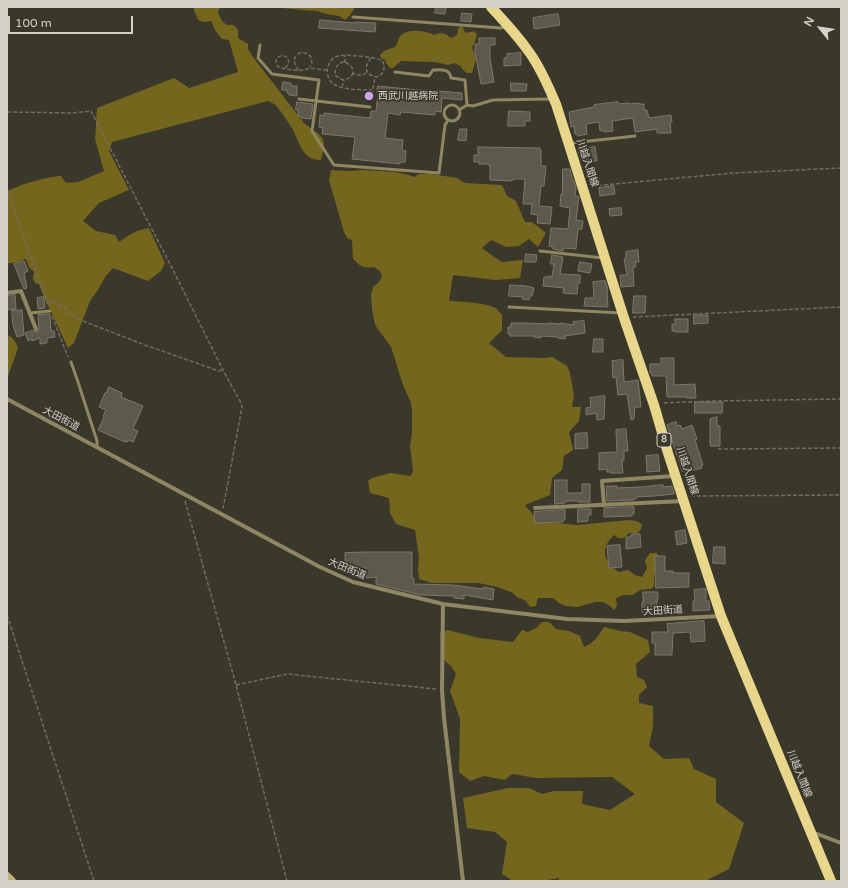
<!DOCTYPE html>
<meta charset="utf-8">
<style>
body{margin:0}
#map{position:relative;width:848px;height:888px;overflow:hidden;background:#3a372b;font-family:"Varela Round",sans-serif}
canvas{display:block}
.frame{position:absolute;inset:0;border:8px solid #d3d1ca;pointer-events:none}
.north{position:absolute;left:800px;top:8px;width:40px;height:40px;-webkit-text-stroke:3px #3a372b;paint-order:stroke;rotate:300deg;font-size:11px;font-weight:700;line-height:16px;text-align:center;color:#d3d1ca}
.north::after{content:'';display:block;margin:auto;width:14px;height:18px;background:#d3d1ca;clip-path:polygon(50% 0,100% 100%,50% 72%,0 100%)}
.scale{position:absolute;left:8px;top:16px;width:125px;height:18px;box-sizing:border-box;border:2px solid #d3d1ca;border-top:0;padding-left:5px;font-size:12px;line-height:14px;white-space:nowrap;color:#d3d1ca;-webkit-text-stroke:3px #3a372b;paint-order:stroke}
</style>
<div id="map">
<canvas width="848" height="888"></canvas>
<div class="frame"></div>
<div class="north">N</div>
<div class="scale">100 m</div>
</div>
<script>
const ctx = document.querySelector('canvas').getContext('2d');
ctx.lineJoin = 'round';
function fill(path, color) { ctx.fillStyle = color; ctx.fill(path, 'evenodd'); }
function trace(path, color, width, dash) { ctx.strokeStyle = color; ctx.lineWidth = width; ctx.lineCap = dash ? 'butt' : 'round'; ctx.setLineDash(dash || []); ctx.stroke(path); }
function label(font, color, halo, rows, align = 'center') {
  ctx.font = font + ' "Varela Round","Noto Sans JP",sans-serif'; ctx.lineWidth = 3.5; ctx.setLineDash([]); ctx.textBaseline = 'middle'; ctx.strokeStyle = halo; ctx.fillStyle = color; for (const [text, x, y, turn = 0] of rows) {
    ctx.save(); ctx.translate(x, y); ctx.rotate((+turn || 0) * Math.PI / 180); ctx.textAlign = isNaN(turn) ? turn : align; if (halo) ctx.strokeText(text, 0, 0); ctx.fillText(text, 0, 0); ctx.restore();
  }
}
fill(new Path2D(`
 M193,7H220L218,13L222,21L227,25C233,24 235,25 238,30V38L248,44V49L253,57L304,123C320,137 329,134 321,160C303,161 299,142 293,130C290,125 278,106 274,104C272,103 270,102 268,101L112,142L109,151L129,190L99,203L83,221L96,231L115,235L119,242C129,235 136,230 149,228L165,263L161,271L148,281L113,268L105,277L98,290L90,301L74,343L68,348L44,297L39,284L35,283L33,278L34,272L29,267L26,259L13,263H7V192C16,185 50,176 61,176L66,183L78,182L104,171L95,139L97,108L174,78L189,88L238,72L229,40L222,39L215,30L211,21L204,22L198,20Z
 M273,7H355L351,14L345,20L339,16L327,14L316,11L302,10Z
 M459,27H463L464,31L466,33L474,31L477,34L475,42L472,47L476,59L472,73H467L463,70L461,66L454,63L448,65L435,62L401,61L393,68H390L386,63L385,60L381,58L380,55L384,51L395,47C397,44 398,41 399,38C406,27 425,31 434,35C440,32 446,33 451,38L457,35L458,29Z
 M331,170L347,171L364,170L395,172L409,175L414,177L419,174H432L457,178L465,183L502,185L507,196L516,201L525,222H532L546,233L538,247L529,239L519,246L506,247L491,240L482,248L490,254L502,262L523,260L520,278L495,280L453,275L449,301C464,302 482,302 496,308C498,310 500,313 502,315V330L489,343L506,357L544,358L553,357L557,360L567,366L570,373L574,395L572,407H581L579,421L569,432L573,450L564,456L562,470L552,478L550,495L525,505L540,523H559L577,525L629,520L636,521L642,524L641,529L636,534L629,533L624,538H618L614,535C600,548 603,562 619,572L628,570L635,575L642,577L647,568L645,560L650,553H657C660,562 658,565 655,573C654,577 654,582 654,586L651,589L640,590L633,595C626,594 622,595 616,598L617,606L614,610L610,606L603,602H595L578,607L566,606L559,603L553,598H538L536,606L530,607L526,601L517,597L513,593L498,587L478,583H432L419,579L418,569L419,557L415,530L396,524L390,513L389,498L370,493L368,481L372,478L390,473L410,476L413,472L410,445L412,434V412L411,403L403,385L391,347L375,325L372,309L371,294L373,287L378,283L382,277L380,271L374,267C363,268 361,267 353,259L352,240L347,238L344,232L329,180Z
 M7,335C13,337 16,342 18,348L7,379Z
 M542,622H549L556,629L569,631L580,636L584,647C594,643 598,636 604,627L620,631L630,632L648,640L650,652L636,664L637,677L644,680L647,687L639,695V703L653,706V726L649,746L664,759L689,758L694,769L716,779V802L744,823L729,869L705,881H559V878L542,881H513L502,874L507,842L495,832L467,828L463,798L508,788H529L542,794L554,791H583L582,804L610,810L635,794L612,777L536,778L512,774L505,780L484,776L470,781L459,772L460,719L450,691L456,674L451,666L445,661L441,652L440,633L448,630L479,638L513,642L522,630L528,632L536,628Z`), '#75661e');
const building = new Path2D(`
 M436,7H446L445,14L435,13Z
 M462,13L472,14L471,22L461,21Z
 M558,14L560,25L534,29L533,18Z
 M320,20L355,23V22L376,23L375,32L319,28Z
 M479,38H495V45H490V58L494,82L481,84L475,53V44H479Z
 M521,53V65L504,66V58H507V54Z
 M283,82L291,83V86H297V96L289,95V93H287V90H282Z
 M511,83L527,84L526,91H511Z
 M378,86L438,92V91L462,93V100L442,98L441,112L435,111V115L401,112L400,115L388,113L385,138L403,140L402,150L406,151L405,162H400V164L352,159L355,137L322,134L323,128L319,127L320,115L324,116V113L370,118L371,111H376L378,94L377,93Z
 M297,102L313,104L311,119L301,118V116H298V110H296Z
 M618,102V104L629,103V104L639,103V104H644V110H647L649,118L671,115L672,122H670L671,133H657V129L635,132L633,118L612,121L613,131L604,132L603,130L600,131L599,122L586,124L587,134L578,136L577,134H575L574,126L571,127L569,112L594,107V105Z
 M509,111L530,112V121H525V126H508Z
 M460,129H467L466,141L458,140Z
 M478,147L540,148V150H541V166H546L544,186H541L539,206L552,207L550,224L537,223L538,215L531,214L532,204H523L525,179H513L512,181L490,180V165H488V164H479V162H474V155H478Z
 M595,147L597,161L586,162L585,156L580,157L578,149Z
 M563,169H570L573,181H574L576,188L575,196H578L579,197L576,220L583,221L582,229H578L576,249L564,248L563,251L553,249V247L549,246L551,228L568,229L570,208L560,206L561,194H562Z
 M614,186L615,194L600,196L599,188Z
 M621,208L622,215L610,216L609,209Z
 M638,250L639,262H635L636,267H633L634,286L621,287L620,275H627L624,259L626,258V252Z
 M526,254L537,255L536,262H525Z
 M552,255L563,257L560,274L580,275V283H578L577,294L563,293L564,288L543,286L544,277H547L548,276L552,277L554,264H551Z
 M24,261L28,271L24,273L27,288L24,289L14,264Z
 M580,262L592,264L590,273L578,271Z
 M605,281L607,286L608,307L584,306L585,298H594L593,282Z
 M510,285L527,286L534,288L532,296H530L529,300L522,299L523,297L509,296Z
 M15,295L16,309L7,310V296Z
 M634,296H646L645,313H633Z
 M44,297L45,308L38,309L37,298Z
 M12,310H22L24,335L17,337L13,325Z
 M46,314H50L51,331H54L55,337L47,338V343L40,344V338L32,341V339L28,341L25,333L33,330L35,332L38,331L39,329L38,315Z
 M694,315H708V323L694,324Z
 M675,319H688V332H675V331H672V324H675Z
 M584,321L585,333L565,336V339L558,338V337L541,336V338L534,337V336H510V334H508V327H511V323H527L548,324V323L560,324V323L574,325L573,322Z
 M594,339H603V352H593Z
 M661,358H674V385L695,384L696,398H687V397H667L666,376H652V373H650V364H660L661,363Z
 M623,360L624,382L638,380L641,407H635L634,419L631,420L627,394L618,395L616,377L613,378L612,361Z
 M109,387L122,393L121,397L143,406L133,429L138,431L133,442L128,440L127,442L125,441V442L98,430L104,417L103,416L106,410L99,407L105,393H106Z
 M605,396L604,419L597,420L596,413L586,415V408L591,407L590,398Z
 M695,402H723L722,413H695Z
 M717,417V426H720V446H710V419Z
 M676,422L677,426L680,425L682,429L692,425L697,439L695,440L703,465L701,466L702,468L685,473V471H682L667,425Z
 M626,429L628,451H624V460H622L623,473H611V472H607V469L599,470V453L617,452L616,430Z
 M587,433L588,448L575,449V434Z
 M658,455L660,471L647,472L646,456Z
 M555,480H567V493H582V484H590V502H578V501H565V503L555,504Z
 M663,485V487L672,486L674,494L654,496L636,497V499H633V500L607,501L606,486H617V488L641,487Z
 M634,507V514H632V516L604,517V508Z
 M578,509H591V515H588V521L578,522Z
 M565,510V520H563V522L535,523L534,512Z
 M685,530L687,543L677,545L675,532Z
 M640,534L641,547L626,549V537H631V535Z
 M620,545L622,567L609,568L607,546Z
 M714,547H725V564L713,563Z
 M366,552H412V578H414V584L453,585L483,589L484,587L494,589L493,600L464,595V599L454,598V596L421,595L376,584V577L366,578V568H347V561H345V553Z
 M655,556H665V571H673V573H689V587L656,588Z
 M706,589V601H709L710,610L693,611V601H695L694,590Z
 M643,592H658V599H657V612H642V602H643Z
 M704,621L705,641L691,642L690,632L673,633L672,655H655V643H652V632H668L667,624Z`);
fill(building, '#5d5a4d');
trace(building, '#7c796b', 1);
trace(new Path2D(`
 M371,58C364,66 364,75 377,77C381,75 384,73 384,68C384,65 384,62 381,60C376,57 343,54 338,56C332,58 330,61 328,67C327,70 327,72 328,76C332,92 359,89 372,90
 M345,63V55
 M285,68C287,66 290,63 288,59C283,50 269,61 280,68C289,69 301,73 309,68L327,70
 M299,70C288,60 299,45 311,57L312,63L310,67
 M353,73L351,77L344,80L340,79L335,75C335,68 337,64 343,62L347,63L352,67L353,73C358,76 363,76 367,72
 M342,87L344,80
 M371,101L375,77
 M7,112L72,113L91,111L174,272L223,370L241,403L242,407L223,509
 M592,186L733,173L841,168
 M7,188L47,303
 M47,303L53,302L57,304L64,307L72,315L83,321L145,345L219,371L223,370
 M52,316L68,357
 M633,317L841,307
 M664,403L714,401L841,399
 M718,449L841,448
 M691,496L841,495
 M185,501L236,685L287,881
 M7,615L94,881
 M236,685L287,674L436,689`), '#706e64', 1.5, [4, 2]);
trace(new Path2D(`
 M353,17L501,28L506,26
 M260,45L258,58L272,74L319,80L312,131L334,165L439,173L445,125L448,120
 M395,72L429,76L433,70C440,70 450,68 451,78L465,80L467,105
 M299,99L370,107
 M444 113a8 8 0 1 1 16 0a8 8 0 1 1-16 0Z
 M459,110L467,105L473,106L493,100L551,99
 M571,143L635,136
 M540,251L603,258
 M509,307L621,313
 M30,313L50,311
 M71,362L78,382L97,441V447`), '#8f8763', 3);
trace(new Path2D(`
 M7,293L21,291L36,329
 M7,399L320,567L353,582L443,604L567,619L624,621L721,616
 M604,505L602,481L674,476
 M535,508L684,501
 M443,604L442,690L444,718L463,881
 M812,832L841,843`), '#8f8763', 4);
trace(new Path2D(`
 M7,876L12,881`), '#c1b47a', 8);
trace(new Path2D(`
 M491,7C504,21 518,36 529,52C541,68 548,86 556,104L624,318L654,405L668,453L721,616L831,881`), '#e8d68b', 10);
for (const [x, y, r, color] of [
 [369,96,5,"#c9a5ee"]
]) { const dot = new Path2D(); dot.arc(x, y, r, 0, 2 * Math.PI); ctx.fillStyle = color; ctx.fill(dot); trace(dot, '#3a372b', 1.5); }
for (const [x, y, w] of [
 [664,440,14]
]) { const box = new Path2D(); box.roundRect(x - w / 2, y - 7, w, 14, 3); ctx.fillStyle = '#3a372b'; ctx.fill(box); trace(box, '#d3d1ca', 1); }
label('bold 9px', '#d3d1ca', null, [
 ["8",664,440]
]);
label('10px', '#d3d1ca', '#3a372b', [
 ["西武川越病院",378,96]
], 'left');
label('10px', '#d3d1ca', '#3a372b', [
 ["川越入間線",587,163,72],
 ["大田街道",61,419,28],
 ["川越入間線",687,471,72],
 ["大田街道",347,569,22],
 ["大田街道",663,611,-3],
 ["川越入間線",799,774,68]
]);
</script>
